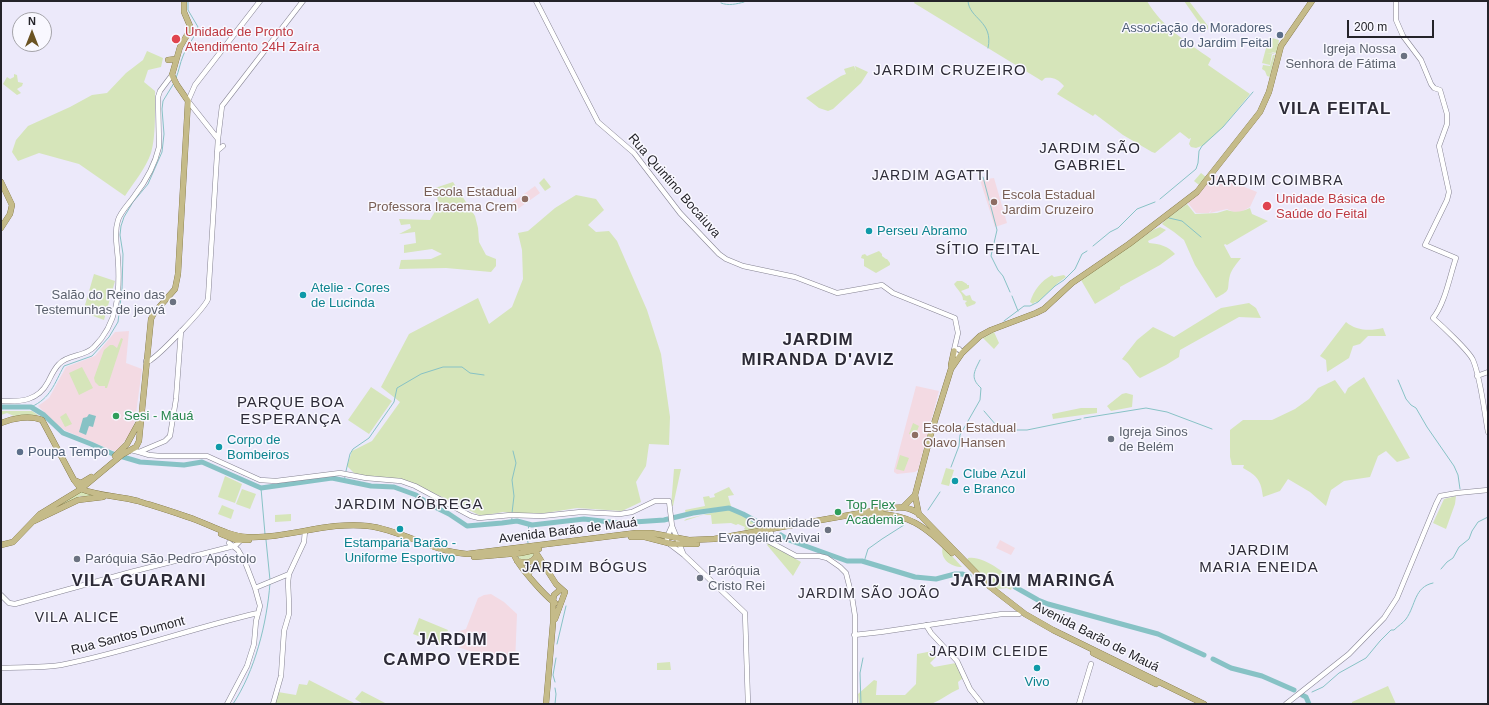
<!DOCTYPE html>
<meta charset="utf-8">
<style>
body{margin:0}
#map{position:relative;width:1489px;height:705px;overflow:hidden;background:#ece9fa;font-family:Arial,sans-serif}
canvas{display:block}
.frame{position:absolute;inset:0;border:2px solid #242329;pointer-events:none}
.north{position:absolute;left:12px;top:12px;width:40px;height:40px;box-sizing:border-box;background:#f9f8ff;border:1px solid #a4a3a9;border-radius:50%;rotate:0deg;font-size:11px;font-weight:700;line-height:16px;text-align:center;color:#242329}
.north::after{content:'';display:block;margin:auto;width:14px;height:18px;background:#6b5323;clip-path:polygon(50% 0,100% 100%,50% 72%,0 100%)}
.scale{position:absolute;left:1347px;top:20px;width:87px;height:18px;box-sizing:border-box;border:2px solid #242329;border-top:0;padding-left:5px;font-size:12px;line-height:14px;white-space:nowrap;color:#242329;-webkit-text-stroke:3px #f9f8ff;paint-order:stroke}
</style>
<div id="map">
<canvas width="1489" height="705"></canvas>
<div class="frame"></div>
<div class="north">N</div>
<div class="scale">200 m</div>
</div>
<script>
const ctx = document.querySelector('canvas').getContext('2d');
ctx.lineJoin = 'round';
function fill(path, color) { ctx.fillStyle = color; ctx.fill(path, 'evenodd'); }
function trace(path, color, width, dash) { ctx.strokeStyle = color; ctx.lineWidth = width; ctx.lineCap = dash ? 'butt' : 'round'; ctx.setLineDash(dash || []); ctx.stroke(path); }
function label(font, color, halo, rows, align = 'center') {
  ctx.font = font + ' Arial,sans-serif'; ctx.lineWidth = 3; ctx.setLineDash([]); ctx.textBaseline = 'middle'; ctx.strokeStyle = halo; ctx.fillStyle = color; for (const [text, x, y, turn = 0] of rows) {
    ctx.save(); ctx.translate(x, y); ctx.rotate((+turn || 0) * Math.PI / 180); ctx.textAlign = isNaN(turn) ? turn : align; if (halo) ctx.strokeText(text, 0, 0); ctx.fillText(text, 0, 0); ctx.restore();
  }
}
fill(new Path2D(`
 M1215,175L1257,192L1250,207L1241,212H1233L1227,209L1210,213L1212,209L1209,213H1196L1188,203L1201,191Z
 M994,178L1007,223L995,227L980,180Z
 M535,186L540,193L515,211L510,204Z
 M129,331L126,363L142,369L135,421L130,434L116,452L66,431L59,427L38,406L49,398L66,367L95,356L115,332Z
 M916,386L939,391L918,470L915,472L897,474L894,472V470Z
 M1000,540L1015,548L1011,555L996,548Z
 M491,594L504,602L517,614L515,664L513,666L458,647L463,634L457,632L466,629L478,598L484,595Z`), '#f3dae3');
fill(new Path2D(`
 M915,1H1147C1162,27 1187,42 1211,59L1208,65L1250,94L1223,127L1204,145L1196,148L1191,147L1189,144L1191,138L1189,139L1180,132L1155,153L1152,152L1123,135L1095,114L1093,116L1057,94L1064,86C1058,79 1053,77 1045,78L1042,81L914,3Z
 M1184,1H1189L1208,26V29L1206,30L1203,28Z
 M1269,37L1279,40L1277,53L1271,52L1275,54L1267,53L1272,54L1270,65L1262,63Z
 M147,51L163,58L161,67L148,70L144,82L155,91C155,108 156,137 151,153C146,168 134,182 125,196L79,164L39,153L18,161L12,152L16,140L28,126L70,107L92,95L107,93L126,73L143,60Z
 M1273,55H1275L1270,77L1267,76L1265,71L1262,69L1263,65L1270,66Z
 M854,66L856,71L855,66L868,72L861,83L833,109L828,111L819,108L806,98L841,76L846,74L844,69Z
 M14,74L17,75L18,82L23,83L22,86L17,89L21,93L17,95L3,84L7,77L10,79L14,77Z
 M1201,173L1206,177L1199,185L1194,181Z
 M544,178L551,187L545,191L539,183Z
 M453,182L475,216L478,228L479,242L486,255L496,259V266L491,272L446,268L399,269L401,260L431,259L442,254L432,249L404,253V245L416,243L415,232L399,234L411,228L410,224L401,225L399,219L430,220L439,205L435,188Z
 M576,195L596,199L604,210L588,225L596,232L609,231L617,241L647,310L661,354L670,417L669,445L649,444L646,466L636,482L641,502L622,511L577,508L533,515L503,512L481,516L415,484L355,474L347,466L352,451L372,441L400,402L381,387L409,334L478,298L489,324L512,307L523,279L522,250L518,233L528,231L555,208Z
 M1187,204L1195,214L1217,213L1227,210C1235,213 1242,212 1250,208L1252,214L1268,221L1227,245L1225,244L1224,245L1231,258H1241C1237,263 1232,269 1230,275C1226,291 1233,289 1216,298L1195,265L1184,240L1174,232L1162,224C1168,216 1178,211 1187,204Z
 M1160,227L1166,230L1158,236L1148,241L1149,243C1160,244 1168,246 1175,254L1160,265L1120,287V289L1095,304L1081,280L1153,230Z
 M879,251L882,254V256L886,259H887L890,263V265L876,273L864,266V259L861,258L862,255L865,254L867,256Z
 M94,274L115,281L104,320L83,312Z
 M1052,275L1054,277L1064,275L1066,277L1059,282L1038,302H1035L1033,304L1030,302C1034,290 1041,281 1052,275Z
 M957,281H962L967,284V285H969V288L961,291L966,296L970,295L972,300L976,302L975,304L967,307L965,303L967,301L963,300C963,293 957,290 954,284Z
 M1249,303L1256,308L1261,318L1239,317L1180,350L1179,357L1166,365L1140,378C1132,372 1132,364 1122,359L1137,340L1153,327L1174,337L1221,308Z
 M1346,322C1356,331 1371,331 1383,328L1386,336H1368L1360,344L1353,346L1349,358L1327,372L1326,360L1320,356Z
 M994,332L999,343L994,349L983,338Z
 M121,338L123,339L107,388H105V386H99L95,382L94,378L104,350L110,345H113L117,348Z
 M82,367L93,388L79,395L69,373Z
 M1364,377L1410,458L1397,462L1386,451L1378,456L1370,477L1344,481L1331,490L1326,506L1310,492L1288,479L1280,491L1263,497C1261,481 1258,476 1243,468L1244,465H1232L1230,457V430L1243,420H1272L1295,409L1309,399L1318,388L1335,380L1345,394L1348,388Z
 M371,387L392,401L369,434L348,420Z
 M1126,393L1133,395L1132,407L1111,411L1107,406L1122,394Z
 M1081,408H1097V413L1053,419L1052,414Z
 M1,411H32L38,415L14,416L7,413L1,415Z
 M66,413L72,424L65,427L60,417Z
 M913,423L919,426L915,436L909,434Z
 M900,455L909,458L904,471L896,469Z
 M946,468L954,470L949,486L941,484Z
 M674,469H681L673,506H671Z
 M225,476L242,484L235,503L218,497Z
 M729,487L734,495L728,496L731,506L707,509L686,514L685,510L705,506L703,497L709,496L710,498L715,497L714,494Z
 M242,489L256,494L250,509L236,504Z
 M81,490L95,496H80L43,514Z
 M1456,496L1455,504L1446,529L1433,523L1444,499Z
 M222,505L234,510L231,519L218,514Z
 M728,509L746,516L763,528L747,531L744,529L745,527L738,524L736,525L731,523L712,524L711,515H703L684,521L686,519Z
 M291,514V521L275,522V515Z
 M768,543L801,562L793,576L767,545Z
 M943,546L962,567C951,567 939,559 943,546Z
 M533,552L534,554C530,560 526,560 520,559L518,556Z
 M968,558C982,555 1004,572 1014,581L1011,590L1007,588L997,589L967,562Z
 M419,618L448,630L442,645L413,634Z
 M933,651L936,653V657L930,663L934,667L956,663L963,678L958,682L959,689C949,693 942,700 931,704H859L858,694L874,680L877,681L876,695H905L916,684L917,654Z
 M670,662L671,670H657V663Z
 M309,680L356,704L275,703L278,692L296,695L299,684L307,685Z
 M1388,686L1396,704H1352V702Z
 M362,691L387,704H363L355,699Z`), '#d6e5ba');
fill(new Path2D(`
 M89,414L96,416L93,427L89,426L86,435L79,432L83,418L87,417Z`), '#87c2c5');
trace(new Path2D(`
 M747,1H748
 M968,1C969,19 994,21 988,48
 M721,3C728,6 737,4 744,2
 M176,78C179,71 180,63 183,56C187,45 195,38 198,27L188,10V1
 M983,177L997,230L991,256L998,270L1003,276L1010,292
 M1160,199L1196,169L1198,163L1199,151L1202,146L1223,127L1253,92
 M1169,218L1182,221L1201,237
 M1093,246L1110,232L1118,228L1137,209L1155,202
 M1012,296L1018,311
 M1004,321L1024,306H1030L1038,302L1055,286L1064,280L1075,269L1082,254L1087,251
 M1398,380L1406,399L1411,405L1416,408L1427,427L1454,466L1458,475L1460,489
 M31,407C51,398 54,384 64,366L92,356L109,337L118,322L122,289L123,254L120,235L121,226L124,217L133,202L148,184L162,152L164,134L162,109L163,101L174,83
 M984,411L996,425L1007,430H1027L1081,419
 M1084,418L1146,408L1167,412L1212,429
 M951,467L959,446L960,435L980,400L981,388C970,378 974,372 980,360
 M346,471L350,454L353,449L369,438L394,402L397,388L421,374L443,367H462L470,373L484,375
 M344,480L345,477
 M261,488L265,534
 M928,510L940,492
 M512,513L514,496L512,480L516,463L513,451
 M511,522L512,518
 M266,540L270,580
 M528,543L527,536L529,525
 M864,562L868,549L882,539L904,525
 M1441,569L1447,562L1453,558L1459,547L1469,539L1472,531L1478,522L1488,517
 M557,644L566,606
 M555,682L553,675L556,658
 M555,688L556,694L555,704
 M1312,692L1323,687L1339,673L1366,658L1380,641L1391,630H1394C1398,626 1403,623 1406,619C1416,605 1414,587 1433,583
 M233,704C255,671 267,623 270,583
 M861,704L860,673L863,658`), '#87c2c5', 1);
trace(new Path2D(`
 M1,407H31L44,415L63,433L91,444L113,454L140,462L184,465L202,462L261,488L332,478L371,486L394,487L416,495L429,504L449,514L467,526L502,523L517,521L532,525L584,519L619,523L664,520L693,513L729,508L743,514L765,526
 M781,535L789,540L847,561H862L915,577L936,579L955,574H962L969,576
 M1015,587L1038,600L1048,604L1158,634L1204,655
 M1213,659L1231,668L1262,676L1294,690
 M1302,695L1306,697L1309,704`), '#87c2c5', 5);
const minor = new Path2D(`
 M536,1L598,122L634,153L680,213L719,254L726,259L743,266L795,277L837,293L882,285L893,293L955,318L958,333L954,350
 M1396,1V20L1403,36L1421,60L1431,84L1434,88L1440,90L1447,114V124L1439,146L1449,192L1447,200L1425,245L1456,258C1450,275 1445,304 1433,318C1441,325 1469,351 1473,360C1481,379 1484,411 1488,432
 M218,139L188,101L195,85L260,1
 M217,151L223,146
 M959,356L954,353L955,349H959L962,353
 M146,361C150,361 150,361 152,359C162,352 205,308 208,299L218,139L222,106L303,1
 M1477,376L1488,372
 M1,401C21,402 38,401 48,382C51,376 54,369 59,364C68,354 85,357 94,347C118,323 120,292 118,260C117,246 114,233 118,220C121,211 129,204 135,195C146,181 155,164 159,147L158,97L160,91L172,75
 M131,450L139,452L165,441L170,436L176,399L181,331
 M139,452L149,455L160,456H207L260,480L276,481L340,473L366,478L401,481L415,486L471,516L479,518L511,515L542,516L581,512L620,514L632,512L655,501H669L672,526L667,537V542L684,555L745,613L748,704
 M672,526L683,553
 M771,533L772,543
 M757,535L796,556H819L827,558L840,567L846,573L852,597L855,616V704
 M255,588L289,574
 M1,595L9,603L15,604L131,572L230,547L236,545L240,541
 M926,625L931,633L957,661L970,689L982,704
 M854,635L881,632L1002,614H1019
 M1,668C21,667 41,668 61,665C128,652 192,628 258,613
 M227,704L247,666L254,644L256,621L260,606L255,588L245,562L238,550L229,543
 M273,704L281,676L284,631L289,614V604L288,582L289,574L304,542L305,531
 M1079,704L1091,664
 M1286,704L1349,654L1384,618L1397,598L1436,504L1440,496L1457,493L1488,490`);
const major = new Path2D(`
 M168,60L176,59
 M1,182L12,205L10,214L1,228
 M951,365L954,351
 M1,423C13,418 30,415 42,420L74,480L81,489C99,496 119,496 138,501C157,507 177,513 196,520C212,526 229,536 247,537C287,539 328,521 368,526C402,530 433,552 467,554L636,533H651L689,540L714,539L889,508C900,507 909,506 919,514L989,586L1025,614L1053,630L1204,704
 M115,456L127,444L139,422
 M74,480L81,483L91,477
 M903,507L915,495
 M869,515C909,511 926,528 952,553
 M919,515L915,495L932,430L951,369L962,353L980,336L991,330L1036,313L1044,309L1072,283L1129,244L1197,192L1260,112L1269,92L1281,46L1312,1
 M34,521L78,500L103,497
 M221,534L236,540H249
 M631,537H645L672,544H697
 M1,545L13,542L40,514L81,489L123,454L136,447L139,441L151,319L154,313L175,289L178,274L188,101L177,85L172,75L180,47L190,30V26L184,12V1
 M533,548L556,584L565,592L555,619
 M514,554C516,564 546,597 555,603
 M474,557L521,553L539,549
 M517,561C527,564 532,563 537,555
 M528,575C531,567 538,565 545,568
 M1093,653L1156,684
 M546,704L553,623V601L554,595L561,589`);
trace(minor, '#858392', 5.5);
trace(major, '#736835', 6);
trace(minor, '#fff', 4.5);
trace(major, '#c5bb89', 5.5);
for (const [x, y, r, color] of [
 [1280,35,4,"#5c6f8a"],
 [176,39,5,"#e0444e"],
 [1404,56,4,"#6b7280"],
 [525,199,4,"#8d6e63"],
 [994,202,4,"#8d6e63"],
 [1267,206,5,"#e0444e"],
 [869,231,4,"#0f9aa8"],
 [303,295,4,"#0f9aa8"],
 [173,302,4,"#6b7280"],
 [116,416,4,"#2e9e5b"],
 [915,435,4,"#8d6e63"],
 [1111,439,4,"#6b7280"],
 [219,447,4,"#0f9aa8"],
 [20,452,4,"#5c6f8a"],
 [955,481,4,"#0f9aa8"],
 [838,512,4,"#2e9e5b"],
 [400,529,4,"#0f9aa8"],
 [828,530,4,"#6b7280"],
 [77,559,4,"#6b7280"],
 [700,578,4,"#6b7280"],
 [1037,668,4,"#0f9aa8"]
]) { const dot = new Path2D(); dot.arc(x, y, r, 0, 2 * Math.PI); ctx.fillStyle = color; ctx.fill(dot); trace(dot, '#f9f8ff', 1.5); }
label('13px', '#4e5e75', '#f9f8ff', [
 ["Associação de Moradores",1272,28],
 ["do Jardim Feital",1272,43],
 ["Poupa Tempo",28,452,"left"]
], 'right');
label('13px', '#be3a42', '#f9f8ff', [
 ["Unidade de Pronto",185,32],
 ["Atendimento 24H Zaíra",185,47],
 ["Unidade Básica de",1276,199],
 ["Saúde do Feital",1276,214]
], 'left');
label('13px', '#5b616d', '#f9f8ff', [
 ["Igreja Nossa",1396,49],
 ["Senhora de Fátima",1396,64],
 ["Salão do Reino das",165,295],
 ["Testemunhas de jeová",165,310],
 ["Igreja Sinos",1119,432,"left"],
 ["de Belém",1119,447,"left"],
 ["Comunidade",820,523],
 ["Evangélica Avivai",820,538],
 ["Paróquia São Pedro Apóstolo",85,559,"left"],
 ["Paróquia",708,571,"left"],
 ["Cristo Rei",708,586,"left"]
], 'right');
label('13px', '#242329', '#f9f8ff', [
 ["Rua Quintino Bocaiuva",674,186,49],
 ["Avenida Barão de Mauá",568,531,-7],
 ["Rua Santos Dumont",128,636,-15],
 ["Avenida Barão de Mauá",1096,637,27]
]);
label('13px', '#785e54', '#f9f8ff', [
 ["Escola Estadual",517,192,"right"],
 ["Professora Iracema Crem",517,207,"right"],
 ["Escola Estadual",1002,195],
 ["Jardim Cruzeiro",1002,210],
 ["Escola Estadual",923,428],
 ["Olavo Hansen",923,443]
], 'left');
label('13px', '#0d838f', '#f9f8ff', [
 ["Perseu Abramo",877,231],
 ["Atelie - Cores",311,288],
 ["de Lucinda",311,303],
 ["Corpo de",227,440],
 ["Bombeiros",227,455],
 ["Clube Azul",963,474],
 ["e Branco",963,489],
 ["Estamparia Barão -",400,543,"center"],
 ["Uniforme Esportivo",400,558,"center"],
 ["Vivo",1037,682,"center"]
], 'left');
label('13px', '#27864d', '#f9f8ff', [
 ["Sesi - Mauá",124,416],
 ["Top Flex",846,505],
 ["Academia",846,520]
], 'left');
ctx.letterSpacing = '1px';
label('14px', '#2d2b37', '#f9f8ff', [
 ["JARDIM AGATTI",931,176],
 ["JARDIM COIMBRA",1276,181],
 ["JARDIM SÃO JOÃO",869,594],
 ["VILA ALICE",77,618],
 ["JARDIM CLEIDE",989,652]
]);
ctx.letterSpacing = '0px';
ctx.letterSpacing = '1px';
label('15px', '#2d2b37', '#f9f8ff', [
 ["JARDIM CRUZEIRO",950,71],
 ["JARDIM SÃO",1090,149],
 ["GABRIEL",1090,166],
 ["SÍTIO FEITAL",988,250],
 ["PARQUE BOA",291,403],
 ["ESPERANÇA",291,420],
 ["JARDIM NÓBREGA",409,505],
 ["JARDIM",1259,551],
 ["MARIA ENEIDA",1259,568],
 ["JARDIM BÓGUS",585,568]
]);
ctx.letterSpacing = '0px';
ctx.letterSpacing = '1px';
label('bold 17px', '#2d2b37', '#f9f8ff', [
 ["VILA FEITAL",1335,109],
 ["JARDIM",818,340],
 ["MIRANDA D'AVIZ",818,360],
 ["VILA GUARANI",139,581],
 ["JARDIM MARINGÁ",1033,581],
 ["JARDIM",452,640],
 ["CAMPO VERDE",452,660]
]);
ctx.letterSpacing = '0px';
</script>
